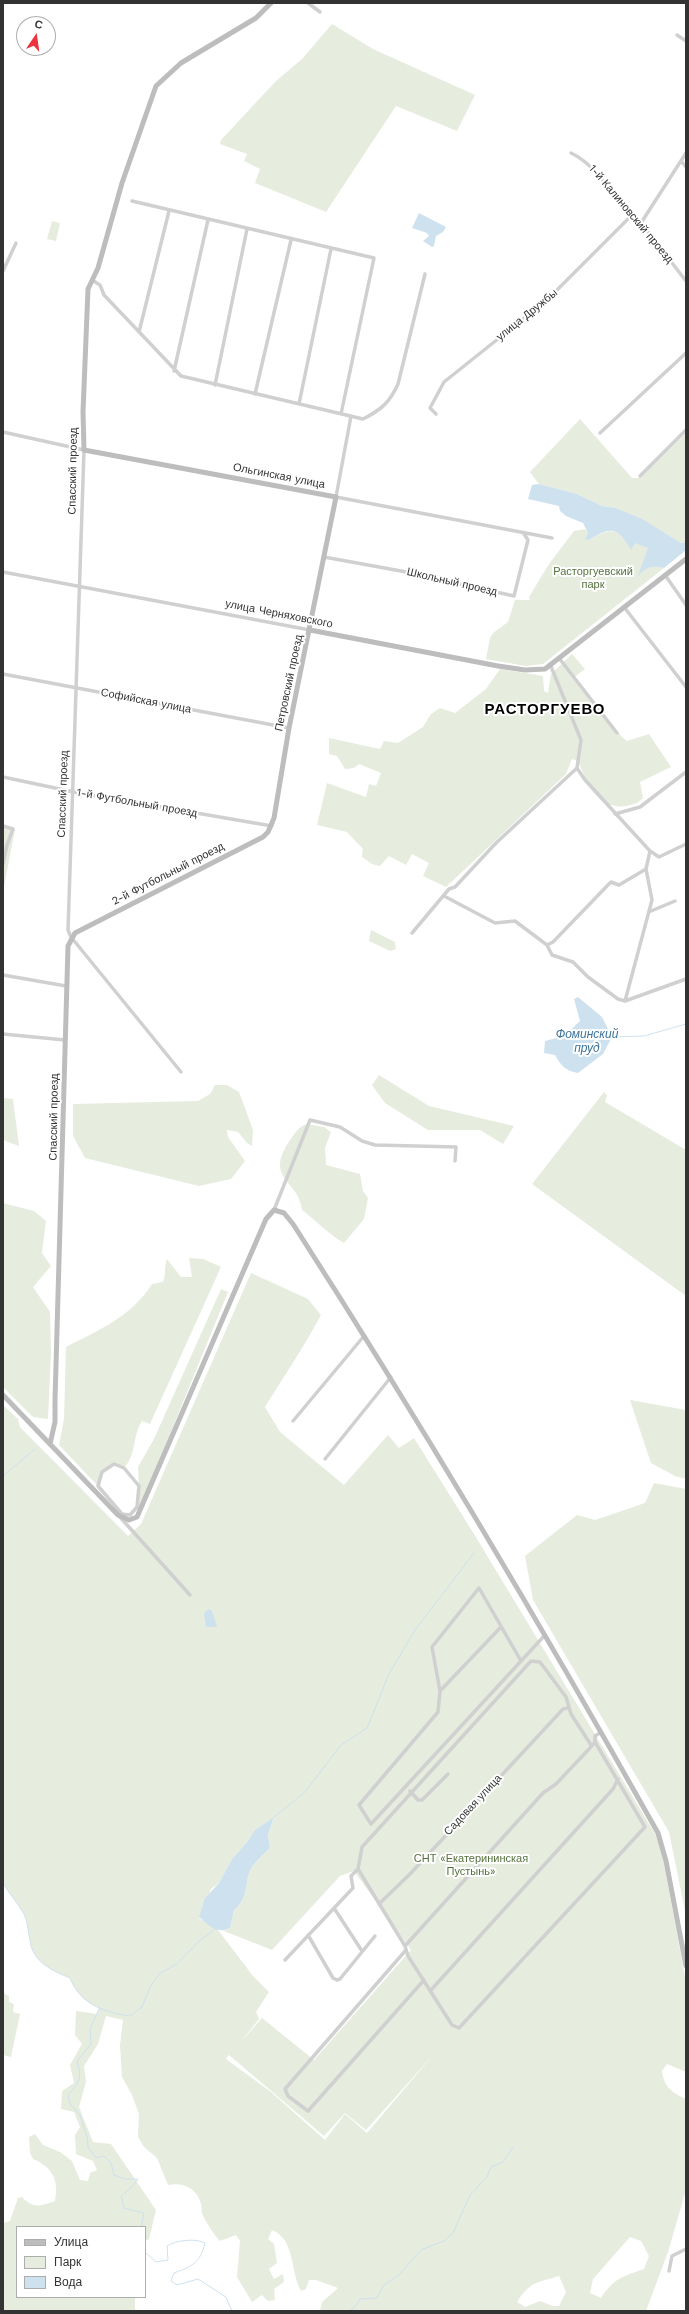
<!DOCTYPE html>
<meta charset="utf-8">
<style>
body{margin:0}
#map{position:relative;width:689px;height:2314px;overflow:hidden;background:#fff;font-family:"Work Sans",sans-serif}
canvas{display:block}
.frame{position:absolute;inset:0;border:4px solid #333;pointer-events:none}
.legend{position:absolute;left:16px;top:2226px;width:130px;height:72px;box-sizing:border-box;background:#fff;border:1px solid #adadad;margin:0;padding:5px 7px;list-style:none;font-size:12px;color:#333}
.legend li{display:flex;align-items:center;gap:8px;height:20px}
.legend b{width:20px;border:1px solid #adadad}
.north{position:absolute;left:16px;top:16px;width:40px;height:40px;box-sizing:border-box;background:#fff;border:1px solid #adadad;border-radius:50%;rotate:13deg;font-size:11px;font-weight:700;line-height:16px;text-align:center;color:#333}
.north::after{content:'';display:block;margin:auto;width:14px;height:18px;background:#eb343d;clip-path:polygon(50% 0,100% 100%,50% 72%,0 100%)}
</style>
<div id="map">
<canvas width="689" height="2314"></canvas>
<div class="frame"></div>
<ul class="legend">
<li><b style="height:5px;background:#bdbdbd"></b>Улица</li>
<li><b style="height:11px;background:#e6ecde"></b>Парк</li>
<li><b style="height:11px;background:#cee1ef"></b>Вода</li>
</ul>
<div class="north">С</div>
</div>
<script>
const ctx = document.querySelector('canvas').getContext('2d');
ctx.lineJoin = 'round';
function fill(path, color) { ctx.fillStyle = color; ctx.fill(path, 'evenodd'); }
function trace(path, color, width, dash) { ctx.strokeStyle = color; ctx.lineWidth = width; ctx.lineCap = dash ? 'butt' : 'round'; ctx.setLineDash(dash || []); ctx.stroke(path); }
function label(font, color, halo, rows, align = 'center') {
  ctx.font = font + ' "Work Sans",sans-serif'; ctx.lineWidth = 4; ctx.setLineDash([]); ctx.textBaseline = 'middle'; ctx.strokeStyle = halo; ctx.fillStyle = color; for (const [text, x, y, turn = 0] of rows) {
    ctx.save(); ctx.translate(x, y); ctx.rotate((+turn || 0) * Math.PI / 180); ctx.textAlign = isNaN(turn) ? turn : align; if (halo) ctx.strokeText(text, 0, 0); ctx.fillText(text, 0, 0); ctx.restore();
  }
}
fill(new Path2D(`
 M332,24L373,49L475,95L457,131L396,106L326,212L255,183L260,169L244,161L247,154L220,144L221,140L276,81L302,59Z
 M52,221L60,223L56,241L47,239Z
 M580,419L632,478H640L686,433V542L681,543L642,520L616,508L602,506L577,494L539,484L530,472Z
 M585,529L588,533L589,540C611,527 617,527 631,549L635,542L649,548L639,574C647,566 653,565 664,568L543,664L526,666L486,659L490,638L493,633L508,622L515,600H530L529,597L549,564L574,531Z
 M572,654L585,669L573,678L622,737L627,741L649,734L671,767L640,782L643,798C639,803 632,805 626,806C598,810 587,783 578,761L572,759L566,774L446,887L423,876L429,863L412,854L406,865L389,856L380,866L372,864L362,857L363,849L347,832L317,825L327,783L366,797L369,784L376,786L381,773L359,764L354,768L345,769L337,756L329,754V738L380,749L384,741L398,743L423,727L431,714L440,708L455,713L486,689L500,669L543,676L544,691L548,693L551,674Z
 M3,825L15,829L3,892Z
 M371,930L395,942L396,949L390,951L369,941Z
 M379,1075L429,1106L514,1126L503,1144L480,1130H428L385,1103L372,1085Z
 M215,1085H227L239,1092L253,1130L252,1146L247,1143L238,1132L227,1130L228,1137L245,1161L231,1179L199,1186L85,1158L73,1136V1104L198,1101L210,1094Z
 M604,1092L607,1095L605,1102L686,1150V1296L532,1184Z
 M3,1098L13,1099L19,1146L5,1141L3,1138Z
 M307,1124L324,1127L331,1132L325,1148L326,1165L360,1174L363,1191L368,1198L364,1219L344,1243C327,1233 317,1221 302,1210C299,1179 263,1180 290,1140C295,1133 298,1127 307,1124Z
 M3,1203L34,1211L46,1221L42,1253L51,1266L33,1287L50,1312L51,1353L48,1419L33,1417L3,1387Z
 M189,1258L203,1259L221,1267L150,1424L142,1421C132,1436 137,1454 124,1468L114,1464L102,1472L98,1486L59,1445L64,1419L66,1347C99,1330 131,1317 152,1284L163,1282C166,1274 164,1267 167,1259L181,1277H192Z
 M251,1273L308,1299L321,1315C304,1347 284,1376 265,1407L280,1432L344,1485L388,1435L399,1448L414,1438L474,1534L657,1837L662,1853L686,1982V2072L667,2064L662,2071C664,2087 672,2093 686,2099V2190L668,2252L646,2311H320L322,2302L338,2288L316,2280H309L306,2289L301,2291C290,2272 296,2240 272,2230L268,2239L274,2244L277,2263L269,2269L274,2279L283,2274L284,2282L274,2289L275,2300L268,2301L262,2295L252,2302L237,2277L240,2241L236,2235L220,2241C214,2235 205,2221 202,2213C201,2210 202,2207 201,2204C197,2188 183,2182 168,2185L157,2158L144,2147L138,2137L139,2114L132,2095L122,2077L120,2045L123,2020L106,2016L98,2044L84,2066L86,2082L79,2107L93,2142L111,2144L156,2210L149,2239L145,2241V2227H17V2297H135V2311H3V2223L10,2221L18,2198L22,2197C33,2209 42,2206 55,2201C59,2181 53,2167 33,2159L30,2153L29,2137L35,2134L43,2145L60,2152L72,2161L80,2180L88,2181L90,2173L97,2170L93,2161L76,2154L75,2135L80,2127L74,2112L61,2109L62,2091L74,2083L70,2065L82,2044L75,2035L76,2011L97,2014L99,2008C85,2002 76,1993 70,1978C53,1971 32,1962 30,1940C28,1931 28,1923 24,1914C18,1903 9,1894 3,1883V1405L18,1419L20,1427L128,1536L141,1524ZM274,1818L268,1835L270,1848C263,1855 252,1864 249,1873C245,1887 247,1900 234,1910L230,1928L224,1931L272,1950L340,1876L354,1871L411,1950L314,2060L262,2018L240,2043L259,2019L256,2012L269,1992L253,1976L218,1930L199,1918L211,1889L219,1883L232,1859L248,1841L254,1831ZM434,2054L367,2133L345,2114L325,2140L271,2092L226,2059L229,2055L324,2136L345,2113L366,2130ZM630,2237L641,2241L649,2256L644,2269C623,2276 613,2279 601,2298L590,2293L593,2279ZM559,2276L566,2292L559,2306H553L540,2301L525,2307L517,2302C531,2280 538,2283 559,2276Z
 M221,1289L228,1292L139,1510L137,1507L139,1490L138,1467L154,1439Z
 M630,1400L686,1410V1479L675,1476L651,1463Z
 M654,1483L686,1489V1916L669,1832L533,1600L525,1556L577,1515L595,1520L645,1503Z
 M3,1988L5,1994L9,1996V2002L14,2004L13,2012L20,2014L11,2057L3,2055Z`), '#e6ecde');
fill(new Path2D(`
 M419,213L446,227L443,232L436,236L434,246L432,247L423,241L429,236L427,233L412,228Z
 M539,484L577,494L602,506L616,508L642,519L681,543L686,542V550L664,568C652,565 646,567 638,576L648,548L635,543L631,550C617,527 612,526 589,540L585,539L588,533L583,523L566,516L560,511L559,506L528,499L532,485Z
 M578,997L602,1017L612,1037L603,1054L578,1073C566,1071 561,1066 555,1055L544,1053L545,1041L564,1036L580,1021L574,999Z
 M209,1609L212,1611L217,1627H206L204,1613Z
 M274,1817L268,1835L270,1848C263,1855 252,1864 249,1873C245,1887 247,1900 234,1910L230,1928C217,1935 209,1925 199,1917L205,1898L219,1883L232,1859L248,1841L254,1831Z`), '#cee1ef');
trace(new Path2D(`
 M612,1037L644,1036L686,1024
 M3,1476L35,1449
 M274,1817L304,1793L341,1745L367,1728L389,1674L415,1630L474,1553
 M3,1883C9,1894 18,1903 24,1914C28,1923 28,1931 30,1940C32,1962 53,1971 70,1978C81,2005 104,2012 130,2016L142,2007L150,1987L160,1973L177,1964L198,1942L215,1929
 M99,2009L90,2029L91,2044L77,2061C82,2077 80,2083 68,2095L70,2104L80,2115L87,2137L88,2147L96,2158L104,2156L111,2163L114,2175L125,2179H138L130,2189L121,2196L124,2208L144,2213L141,2227
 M145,2252L156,2262L168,2260L167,2246C176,2240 196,2238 205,2243C200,2263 193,2266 174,2273L171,2281L177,2285L198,2279L226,2297L232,2311
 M349,2311L355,2307L360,2299L377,2298L384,2285L399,2275L421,2250L444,2241L453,2233L470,2195L487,2177L491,2167L503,2162L513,2147`), '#cee1ef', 1);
trace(new Path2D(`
 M308,3L320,12
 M677,35L686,41
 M571,153C602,168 614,203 641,223L686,281
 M681,161L686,167
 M132,201L374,258L341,414
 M641,223L686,153
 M3,271L16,243
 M92,280L100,285L104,295L181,376L363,419C381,410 390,402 398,384L425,274
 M139,332L169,211
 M174,371L208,220
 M215,385L247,229
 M255,394L291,240
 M299,404L331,249
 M436,414L430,408L444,382L548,299L632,215
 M351,416L336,497L552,538
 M3,432L84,450L68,930L71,937L181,1072
 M600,433L686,353
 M640,476L686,430
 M324,557L401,571L514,596L528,540L524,534
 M3,572L310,630
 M665,575L686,605
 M624,607L686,687
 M559,658L617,733
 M3,674L289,728
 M577,768L585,780L650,851L659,857L686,844
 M3,777L74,792L272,826
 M615,814L640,807L686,772
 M3,826L13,829L7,845L3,864
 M444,896L495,923L515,921L547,945L552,955L573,962L588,977L618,999L625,1001L686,979
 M651,911L675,901
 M412,933L449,889L455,887L496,843L577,768L581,740L550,664
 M547,945L553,942L607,886L611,882L619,885L646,869
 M3,975L66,986
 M625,1001L652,900L646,869L650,851
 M3,1034L65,1040
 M274,1210L310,1120L340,1127L362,1141L375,1145L456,1147L455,1161
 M293,1421L364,1336
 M325,1459L391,1377
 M114,1464L124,1468L139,1486L137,1507L130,1515L122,1514L98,1486L102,1472Z
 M119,1516L190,1595
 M521,1661L479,1588L432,1647L440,1691L438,1712L359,1805L371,1824L545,1635
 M440,1691L500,1628
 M591,1745L571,1714L566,1697L540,1662L531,1661L362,1847L358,1869L405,1946L408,1956L452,2025L459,2028L645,1827L595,1742
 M410,1791L418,1800H422L448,1774
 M379,1904L411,1873L563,1709L568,1708
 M334,1908L362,1951
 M308,1935L333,1978L337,1980L340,1979L375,1936
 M405,1946L543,1793L556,1784L590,1748L595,1742V1736L600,1733
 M406,1950L285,2089L288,2096L308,2111L424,1980
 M285,1960L353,1888L351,1876L358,1869
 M431,1990L613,1789L618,1779
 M669,2271L672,2256L686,2249`), '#d0d0d0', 3.5);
trace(new Path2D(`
 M310,630L498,666L525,670L545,669L686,559
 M3,1395L118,1515L129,1520L137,1517L266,1219L274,1210L284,1213L293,1224C421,1423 542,1626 658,1833L666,1861L686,1966
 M50,1444L55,1422V1400L68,946L75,933L263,837L268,832L274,818L289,728L336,497L84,450L83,412L88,289L98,268L122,183L156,86L181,63L256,18L271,3`), '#bdbdbd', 5);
label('11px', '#333', '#fff', [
 ["1-й Калиновский проезд",631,214,50],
 ["улица Дружбы",527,315,-39],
 ["Спасский проезд",73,471,-89],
 ["Ольгинская улица",279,476,11],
 ["Школьный проезд",452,582,13],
 ["улица Черняховского",279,614,11],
 ["Петровский проезд",289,683,-78],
 ["Софийская улица",146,701,11],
 ["Спасский проезд",63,794,-88],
 ["1-й Футбольный проезд",137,803,10],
 ["2-й Футбольный проезд",168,874,-27],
 ["Спасский проезд",54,1117,-89],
 ["Садовая улица",473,1805,-47]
]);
label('11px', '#55713d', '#fff', [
 ["Расторгуевский",593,572],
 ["парк",593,585],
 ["СНТ «Екатерининская",471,1859],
 ["Пустынь»",471,1872]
]);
label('italic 12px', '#3c7399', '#fff', [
 ["Фоминский",587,1034],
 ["пруд",587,1048]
]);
ctx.letterSpacing = '1px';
label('bold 15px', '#000', '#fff', [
 ["РАСТОРГУЕВО",545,710]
]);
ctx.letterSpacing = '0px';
</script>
